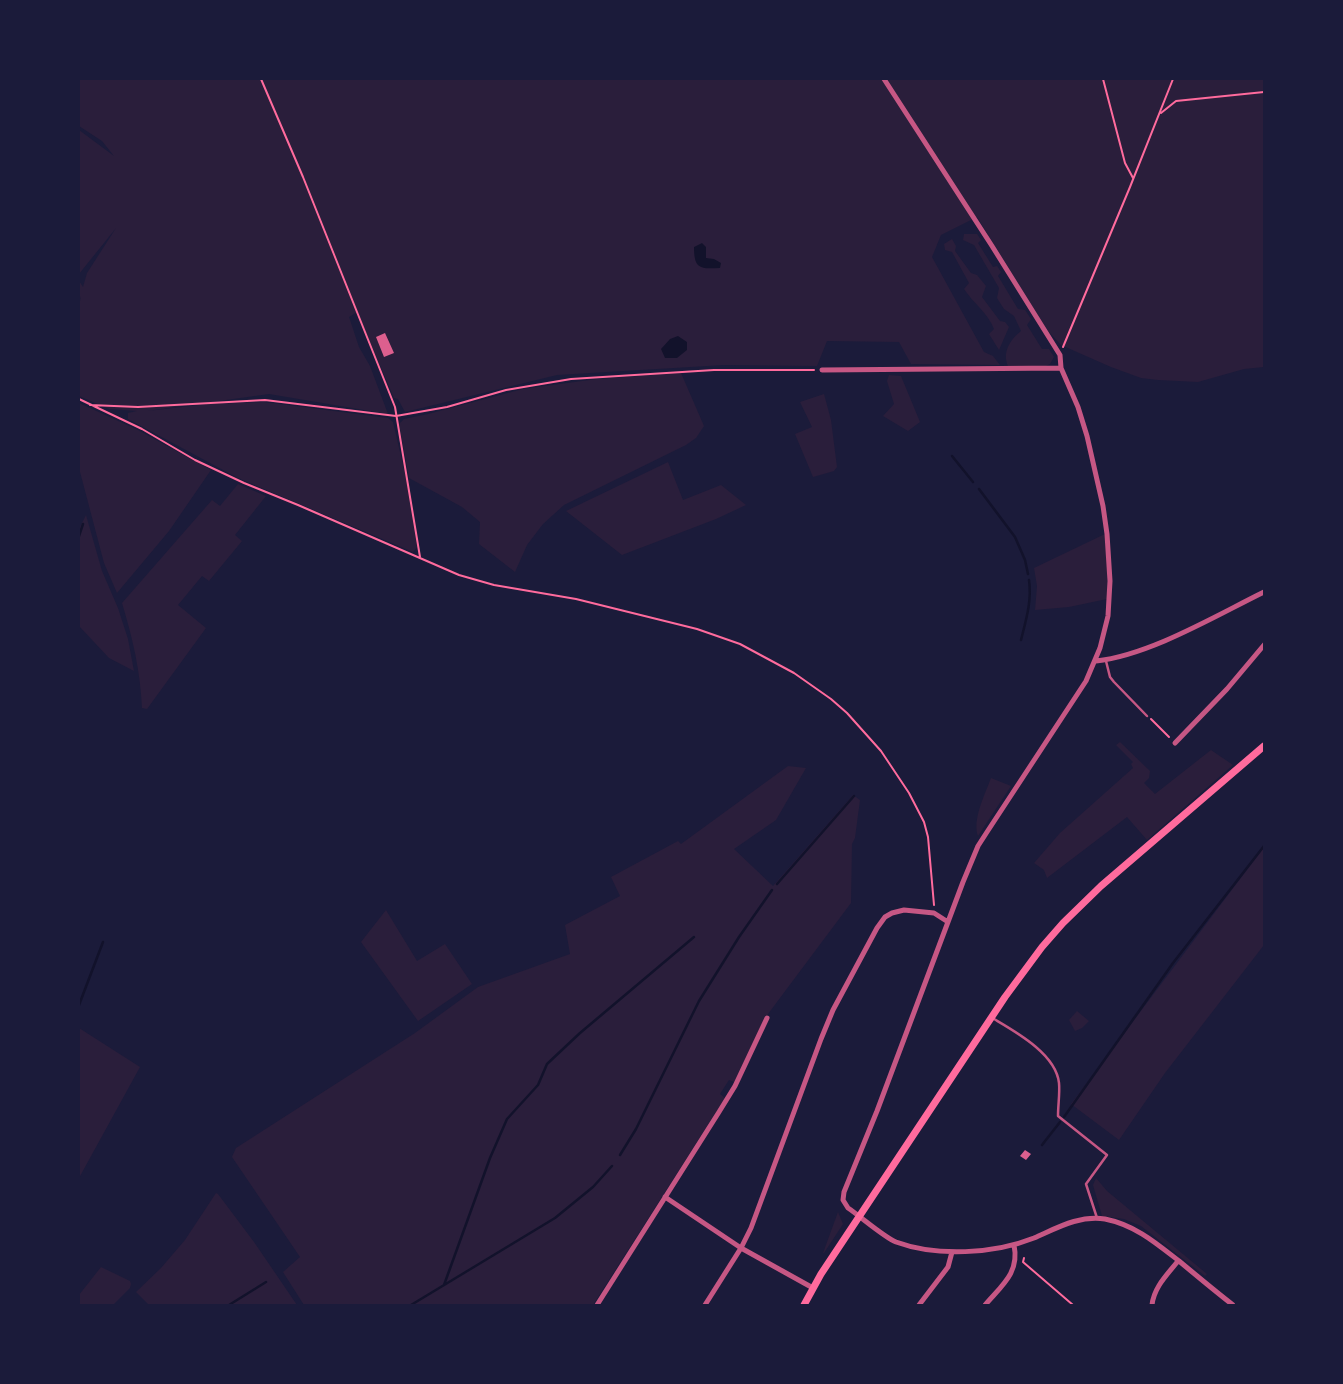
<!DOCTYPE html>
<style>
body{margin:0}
#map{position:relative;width:1343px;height:1384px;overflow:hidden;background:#1b1b3a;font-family:Arial,sans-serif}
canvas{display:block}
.frame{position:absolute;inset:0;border:80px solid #1b1b3a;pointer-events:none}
</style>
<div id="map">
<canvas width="1343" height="1384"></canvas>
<div class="frame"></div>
</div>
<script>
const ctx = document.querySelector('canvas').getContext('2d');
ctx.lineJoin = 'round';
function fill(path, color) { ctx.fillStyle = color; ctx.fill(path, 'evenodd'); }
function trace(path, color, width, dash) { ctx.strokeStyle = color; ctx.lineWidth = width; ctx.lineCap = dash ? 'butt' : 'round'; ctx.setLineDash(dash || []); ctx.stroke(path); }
fill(new Path2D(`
 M79,79H1264V367L1244,369L1198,382L1158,380L1141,378L1111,367L1061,345L1048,331L977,217L941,235L932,257L984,352L993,356L1000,365L911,364L899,342L827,341L817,366L724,365L557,375L405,412L398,399L394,398L357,312L349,317L359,347L370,366L388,414L269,394L147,411L209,404L264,402L388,418L393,422L406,478L417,547L413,552L238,478L128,419V413L137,411L109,409L79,396V306L81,296L79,301V281L83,287L87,273L116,228L79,274V130L114,156L102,141L79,126Z
 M964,234H977L981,240L978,243L993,267L997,266L1001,272L998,276L1018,309L1025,310L1031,319L1027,325L1042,349H1049L1054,357L1050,364L1046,366H1008C1002,352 1010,340 1021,331L1014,316L1004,309L997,298L999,288L974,245L963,240Z
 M952,239L956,246L955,251L971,273L977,275L986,286L982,297L1000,321L1005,322L1009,327L999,350L989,334L994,329C988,313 973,303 964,289L969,283L952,252L945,250L944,244Z
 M681,373L704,426L696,438L686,445L564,505L543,524L527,545L515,572L479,544L480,522L462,507L409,478L399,424L404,419L428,414L523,389L597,379Z
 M889,375L901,376L920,422L908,431L883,416L894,404L887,381Z
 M824,394L831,420L837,467L834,471L813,477L795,434L812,427L800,402Z
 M79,403L138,430L211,470L169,531L117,593L104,563L79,468Z
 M668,462L683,500L721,485L746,505L716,519L622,555L566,511Z
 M238,484L266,496L235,535L242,541L209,581L202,576L178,605L206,628L147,709L142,708C140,669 133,640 122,603L212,500L220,506Z
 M86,515L102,571L118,608L128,639L134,671L109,658L79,626V529Z
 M1105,534L1107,570V599L1069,607L1035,610L1037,586L1034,568Z
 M1120,742L1150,771L1149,778L1144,783L1155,794L1211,750L1233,765L1147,840L1127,817L1047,878L1044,870L1034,863L1060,833L1133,768L1131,764L1133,762L1116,745Z
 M788,766L806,768L776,820L734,849L773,886L853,795L860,800L855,838L852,844L851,903L765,1018L734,1082L729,1080L720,1094L725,1098L718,1109L593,1305H304L283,1272L300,1257L232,1157L236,1148L415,1033L478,987L570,954L565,925L620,896L611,877L678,841L681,844Z
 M991,778L1011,786L978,836C972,820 985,794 991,778Z
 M1264,847V945L1165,1073L1119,1140L1071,1104Z
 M386,910L417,961L445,944L472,984L418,1021L361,942Z
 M1077,1011L1089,1021L1082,1028L1075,1031L1069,1020Z
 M79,1028L140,1067L79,1178Z
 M1096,1178L1107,1191L1207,1274L1205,1276L1141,1226L1124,1219L1102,1216L1093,1185Z
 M216,1193L218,1194L254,1242L297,1305H149L136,1292L161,1268L185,1240Z
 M838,1212L843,1224L824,1253H823Z
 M101,1267L130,1281L131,1284L130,1288L113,1305H79V1295Z`), '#2a1e3b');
fill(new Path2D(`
 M702,243L706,247V258L714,259L721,263L720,268C700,269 694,269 694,247Z
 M678,336L687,342V350L677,358H665L661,349L670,339Z`), '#12122b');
trace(new Path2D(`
 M952,456L973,482
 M979,489L1015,537L1025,560L1028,574
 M79,536L83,524
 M1021,640C1026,620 1032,601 1029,580
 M777,884L854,796
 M79,1005L103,942
 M1064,1117L1173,963L1264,846
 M1042,1145L1060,1122
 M620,1155L636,1129L699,1001L739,937L772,890
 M444,1285L490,1158L507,1119L538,1085L547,1064L580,1033L694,937
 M229,1305L266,1282
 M411,1305L555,1218L593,1187L612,1166`), '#12122b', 2.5);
fill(new Path2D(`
 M385,333L394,353L384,357L376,337Z
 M1025,1150L1031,1154L1026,1160L1020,1156Z`), '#dd5f8e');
trace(new Path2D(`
 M261,79L303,177L395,407L420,557
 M1103,79L1125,163L1133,178
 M1161,113L1176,101L1264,92
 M1063,347L1130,187L1173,79
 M79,399L142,429L195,460L244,483L298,505L459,575L494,585L576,599L697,629L740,644L794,673L831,699L847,713L881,751L909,793L924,822L928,837L934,905
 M90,405L138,407L265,400L396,416L447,407L506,390L571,379L714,370H814
 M1151,719L1169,737
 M1024,1258L1023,1262L1073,1305`), '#ff6b9d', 2);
trace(new Path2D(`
 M1106,661L1110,677L1114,682L1147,716
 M994,1019C1016,1032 1056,1054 1059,1083C1060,1093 1058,1105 1058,1116L1107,1155L1086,1184L1097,1218`), '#c65784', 2.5);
trace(new Path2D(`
 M884,79L992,246L1060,355L1061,368L1078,407L1087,436L1103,506L1107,534L1110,581L1108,616L1100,648L1086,681L987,832L978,846L963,882L877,1111L844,1192L843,1200L848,1208C860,1216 884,1237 896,1242C937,1257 994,1254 1034,1238C1057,1228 1079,1215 1105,1219C1135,1225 1156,1243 1179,1261C1197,1276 1215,1291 1233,1305
 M822,370L1061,368
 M1096,661C1150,655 1215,616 1264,592
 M1175,743L1227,689L1264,645
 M665,1197L741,1248L813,1288
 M597,1305L719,1112L735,1086L767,1018
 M705,1305L741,1248L751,1228L821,1039L833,1010L877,928L885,917L892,913L904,910L934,913L948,922
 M919,1305L948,1267L952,1252
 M985,1305C1001,1286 1020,1273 1014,1245
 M1152,1305C1154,1287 1167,1275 1178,1261`), '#c65784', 5);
trace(new Path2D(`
 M804,1305L821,1274L1005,997L1042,947L1063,923L1101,886L1264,746`), '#ff6b9d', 7);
</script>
